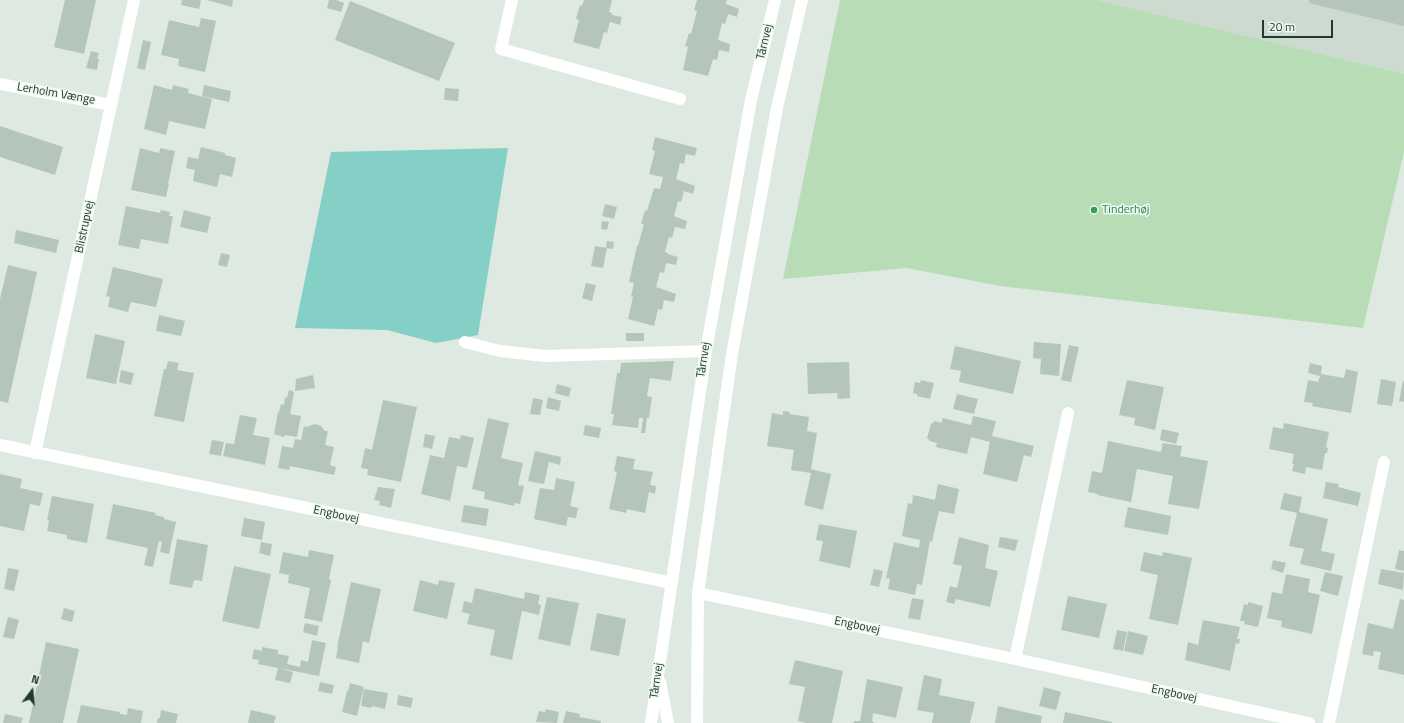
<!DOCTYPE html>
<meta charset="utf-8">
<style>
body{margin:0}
#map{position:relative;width:1404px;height:723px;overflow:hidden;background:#deeae1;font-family:"Titillium Web",sans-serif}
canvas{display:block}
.north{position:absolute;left:12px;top:671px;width:40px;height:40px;-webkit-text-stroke:3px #eef7f0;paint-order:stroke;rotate:16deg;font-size:11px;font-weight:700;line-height:16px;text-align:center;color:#203a2b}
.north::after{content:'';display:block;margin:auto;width:14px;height:18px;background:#203a2b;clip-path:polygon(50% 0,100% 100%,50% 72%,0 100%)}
.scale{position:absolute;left:1262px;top:20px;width:71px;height:18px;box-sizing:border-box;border:2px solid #203a2b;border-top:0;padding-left:5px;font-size:12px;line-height:14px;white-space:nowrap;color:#203a2b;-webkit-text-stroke:3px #eef7f0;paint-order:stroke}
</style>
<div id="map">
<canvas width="1404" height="723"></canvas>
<div class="north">N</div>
<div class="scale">20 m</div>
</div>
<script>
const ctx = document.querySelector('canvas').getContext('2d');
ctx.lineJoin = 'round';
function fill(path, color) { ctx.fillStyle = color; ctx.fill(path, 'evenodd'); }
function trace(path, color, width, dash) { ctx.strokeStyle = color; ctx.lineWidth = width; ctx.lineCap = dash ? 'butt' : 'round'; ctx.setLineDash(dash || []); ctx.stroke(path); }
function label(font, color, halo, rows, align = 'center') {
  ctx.font = font + ' "Titillium Web",sans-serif'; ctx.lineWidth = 3; ctx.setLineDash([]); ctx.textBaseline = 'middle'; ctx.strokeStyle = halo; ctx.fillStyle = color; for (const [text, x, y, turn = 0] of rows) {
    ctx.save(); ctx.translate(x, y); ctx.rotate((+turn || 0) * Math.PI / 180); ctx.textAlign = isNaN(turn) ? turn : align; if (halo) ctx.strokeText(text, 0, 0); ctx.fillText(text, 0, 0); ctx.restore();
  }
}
fill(new Path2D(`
 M1097,0H1404V74Z`), '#ccdad0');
fill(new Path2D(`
 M840,0H1097L1404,74V152L1363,328L1000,286L907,268L783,279Z`), '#b7dcb6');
fill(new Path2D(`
 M508,148L478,335L436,343L387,330L295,328L331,152Z`), '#85d0c6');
fill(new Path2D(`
 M65,0H96L84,54L54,47Z
 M182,0H201L199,9L181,5Z
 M207,0H233L232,7Z
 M329,0H336L344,3L341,12L327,8Z
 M584,0H612L609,12L612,13V15L622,17L620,25L610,22L607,33L604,32L599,49L573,42L579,20L576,19L580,5L582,6Z
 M697,0H727L726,4L739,9L737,17L728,14L725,24L722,23L718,40L730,44L729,52L719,50L717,60L713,59L708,76L683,70L688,47L685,46L689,33L691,34L697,11L694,10Z
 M1309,0H1404V26L1309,3Z
 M350,1L455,43L439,81L335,40Z
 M201,18L216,21L205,72L178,66L179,59L161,55L169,20L199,27Z
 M143,40L151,42L145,70L137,68Z
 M91,51L99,53L97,59H99L97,70L86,68Z
 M154,85L172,90L173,85L189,89L188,93L212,99L205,129L169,121L166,135L144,129Z
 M204,85L231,91L229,102L202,96Z
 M445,88L459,89L458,101L444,100Z
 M0,126L63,147L55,175L0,157Z
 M655,137L697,148L695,156L686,154L684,164L680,163L676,179L695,186L693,194L684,191L681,202L678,201L674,216L687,221L685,229L675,227L672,238L669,237L665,252L668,253V254L678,257L676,265L666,263L664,273L660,272L656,287L676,294L674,302L664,300L662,310L658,309L654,326L628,319L633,297L631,296L634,283L629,282L637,246H638L644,224H641L645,210L647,211L654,188L660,189L663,177L649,174L655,151L652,150Z
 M201,147L225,153V155L236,158L232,177L220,174L217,187L193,181L195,170L186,168L188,157L198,159Z
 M140,148L159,153L160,148L175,151L168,184H169L166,197L131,190Z
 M605,204L617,207L614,219L602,216Z
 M126,206L160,213L161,210L170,212L169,216H173L168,244L141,239L139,249L118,245Z
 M184,210L211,217L207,233L180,227Z
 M602,221L609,222L607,230L601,229Z
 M16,230L59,240L56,253L14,243Z
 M607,241L614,242L613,249L606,248Z
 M595,246L607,248L603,268L591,266Z
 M221,253L230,255L227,267L218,265Z
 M8,265L37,272L8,403L0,401V299Z
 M113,267L163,279L156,307L131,302L128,312L108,307L110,297L106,296Z
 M586,283L596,285L592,301L582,298Z
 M159,315L185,321L181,336L156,331Z
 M626,333H644V341H626Z
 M95,334L125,341L116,384L86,378Z
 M1034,342L1061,344L1059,376L1040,374L1041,359L1033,358Z
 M1069,345L1079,347L1071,382L1061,380Z
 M955,346L1021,361L1013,394L959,382L961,371L950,369Z
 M168,361L179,363L177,370L194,373L184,422L154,416L164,369H166Z
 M674,361L671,381L650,378L647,396L652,397L649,418H647L645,433H641L643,418H639L638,428L612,425L614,414H611L617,373H620L621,363Z
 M849,362L850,398L838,399L837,393L808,394L807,363Z
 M1310,363L1322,366L1321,374L1344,378L1346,369L1358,372L1351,413L1312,406L1313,403L1304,402L1308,380L1318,382L1320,376L1308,373Z
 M121,370L134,373L131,385L119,382Z
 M313,375L315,388L295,391L296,379Z
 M1381,379L1396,382L1392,406L1377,404Z
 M921,380L934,383L930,399L917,396V394L913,393L915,382L920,383Z
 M1127,380L1164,387L1155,430L1134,425L1135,418L1119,415Z
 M1403,381H1404V402L1399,401Z
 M557,384L571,388L569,397L555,393Z
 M289,390L294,392L290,414L301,416L297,437L285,435L284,437L274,434L278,412H279L281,404L284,405L285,397L287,398Z
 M957,394L978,399L974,414L953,409Z
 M548,397L561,401L559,411L546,408Z
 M533,398L543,400L540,415L530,414Z
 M383,400L417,407L401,482L367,475L368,469L361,468L365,448L372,450Z
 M783,411L790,412L789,414L809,417L807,431L817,433L811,469L831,474L823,510L804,505L811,473L791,470L794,450L767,446L772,413L783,415Z
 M240,415L257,418L253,435L270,438L265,465L223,456L226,443L234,444Z
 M973,416L996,421L992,436L1034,446L1031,457L1024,455L1017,482L983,474L990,442L971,437L967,454L936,447L937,443L930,441L927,438L931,424L935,421L941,423L943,418L971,425Z
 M488,418L509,423L501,458L523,463L518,485L524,486L520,504L514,503V506L484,499L485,492L472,489Z
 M1284,423L1329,432L1326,447L1328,448L1327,453H1325L1322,470L1306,467L1305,474L1292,471L1294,464H1292L1294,454L1269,449L1273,427L1283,429Z
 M315,424L321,426L325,431H328L325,445L334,447L330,465L336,467L334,475L290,466L289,470L278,468L282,446L293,448L295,439L301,440L304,426L306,427Z
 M585,425L601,428L599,438L583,435Z
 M1162,429L1179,433L1176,444L1160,440Z
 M425,434L435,436L432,449L423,447Z
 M461,435L474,438L467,468L457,466L450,501L421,494L430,455L444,458L449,437L460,439Z
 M212,440L224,442L221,456L209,454Z
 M1108,441L1161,452L1163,443L1182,446L1180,456L1208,461L1199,509L1168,504L1173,476L1137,469L1131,502L1097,495L1098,494L1088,492L1092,471L1102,473Z
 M535,451L561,457L560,465L549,462L544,484L528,481Z
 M617,456L635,459L633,469L653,472L650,485L656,486L655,494L649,492L645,513L627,509L626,513L609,509L617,472L614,471Z
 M0,474L22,479L20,488L43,493L40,506L30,504L24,531L0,526Z
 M556,478L575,482L570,506L578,508L576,518L568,517L566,526L534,519L540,488L554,490Z
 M1326,482L1339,484L1338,487L1361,493L1358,506L1323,498Z
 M938,484L959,489L954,514L939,511L932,542L930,541L922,585L917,584L915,595L888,589L890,579L886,578L894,542L919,548L920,540L902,536L908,503L912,504L913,495L935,500Z
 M378,487L395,489L391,508L379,505L380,501L374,500Z
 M1284,493L1302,497L1299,512L1328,519L1321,551L1335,554L1331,571L1300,564L1304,549L1289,546L1297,513L1280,509Z
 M52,496L94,504L87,543L67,539V535L47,531L49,520H47Z
 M113,504L156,513L155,515L164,517V519L176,522L169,554L160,552L162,542L159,541L153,567L144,565L148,548L106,539Z
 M464,505L489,509L486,526L461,522Z
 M1128,507L1171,516L1168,535L1124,527Z
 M244,518L265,522L262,540L241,536Z
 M819,524L857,531L850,568L819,561L823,541L816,540Z
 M959,537L989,545L985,568L998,571L990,607L956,599L954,604L946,602L950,586L957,588L962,566L953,564Z
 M1000,537L1018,540L1015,551L998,547Z
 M177,539L208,545L202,581L194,580L192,588L169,584Z
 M261,542L272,544L270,556L259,553Z
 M309,550L334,555L329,579L331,580L322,622L304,618L310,588L288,583L289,575L279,573L283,552L308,557Z
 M1399,550L1404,551V571L1395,569Z
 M1144,552L1162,556L1163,552L1192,558L1178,625L1149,619L1158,575L1140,571Z
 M1273,560L1286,563L1283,573L1271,569Z
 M234,566L271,574L259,629L222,621Z
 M8,568L19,570L14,591L4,589Z
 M874,569L883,571L879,587L870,585Z
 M1381,569L1404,573L1403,590L1378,584Z
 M1325,572L1343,576L1338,596L1320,591Z
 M1286,574L1310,579L1308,592L1320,595L1312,634L1281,627L1282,621L1267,618L1272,592L1282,594Z
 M420,580L438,585L439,580L455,583L447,619L413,611Z
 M351,582L381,589L369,643L363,641L359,663L336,658L338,647H337Z
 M475,588L524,599L525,592L540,595L538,604L541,605L539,615L522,611L512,660L490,655L495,630L467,624L470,614L462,612L464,601L472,603Z
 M1068,596L1107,604L1099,638L1061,630Z
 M547,597L579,603L570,646L538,639Z
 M912,598L924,600L920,620L908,618Z
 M1400,599L1404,600V675L1378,669L1381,652L1374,651L1373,656L1362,654L1368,623L1393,629Z
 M1248,602L1263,606L1258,627L1244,624L1245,621H1240L1244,604L1248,605Z
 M64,608L75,611L72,622L61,619Z
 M597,613L626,619L619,656L590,650Z
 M8,617L19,620L14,639L3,637Z
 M1203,620L1240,627L1237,639H1240L1239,644L1236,643L1230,671L1185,660L1188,642L1198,645Z
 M305,623L319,626L317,636L303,632Z
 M1117,630L1127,632L1123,651L1113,649Z
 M1128,631L1148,636L1143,655L1124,651Z
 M312,640L326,643L319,676L258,664L259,660L252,659L254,649L262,651V647L278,650V654L289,656L287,664L300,667L301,660L308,662Z
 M46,642L79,649L63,723H29Z
 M795,660L843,671L832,723H806L798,721L805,687L789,684Z
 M278,668L293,672L290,683L275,680Z
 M924,675L942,679L939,695L975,702L970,723H932L934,713L917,710Z
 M867,679L903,687L896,718L873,713L872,721L874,722L873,723H854V721H860Z
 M320,682L334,685L332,694L318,691Z
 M350,683L364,687L357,716L342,712L347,691H348Z
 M1044,687L1061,692L1056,710L1039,706Z
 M364,689L388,693L385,709L372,706L371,708L361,706Z
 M398,695L413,698L411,708L397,705Z
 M81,705L120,712V714L127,715L128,708L143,711L141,723H77Z
 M998,706L1042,716L1041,723H995Z
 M546,709L559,712L557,723L536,722L539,711L545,712Z
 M161,710L178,714L176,723H157L158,718H160Z
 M251,710L276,716L274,723H248Z
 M566,711L580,714L579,717L601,721V723H563Z
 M1065,712L1112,722V723H1063Z
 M5,714L23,718L21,723H3Z`), '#b4c5b9');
trace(new Path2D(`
 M512,0L501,49L680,99
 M0,84L111,105
 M465,342L500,351L545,356L706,351
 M0,445L672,583
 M35,453L134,0
 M698,593L1015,659L1309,723
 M1015,659L1068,413
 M660,682L668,723
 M651,723L706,351L751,100L775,0
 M697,723L698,593L732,354L777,108L802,0
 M1329,723L1384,462`), '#fff', 12);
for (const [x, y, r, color] of [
 [1094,210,4,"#2e9e5b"]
]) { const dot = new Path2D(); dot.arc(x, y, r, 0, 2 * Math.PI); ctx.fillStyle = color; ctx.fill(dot); trace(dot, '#eef7f0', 1.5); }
label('12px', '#203a2b', '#eef7f0', [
 ["Tårnvej",765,42,-77],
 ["Lerholm Vænge",56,94,10],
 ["Blistrupvej",85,227,-78],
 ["Tårnvej",704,360,-81],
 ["Engbovej",336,515,12],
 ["Engbovej",857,626,12],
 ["Tårnvej",657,681,-82],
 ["Engbovej",1174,694,12]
]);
label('12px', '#27864d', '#eef7f0', [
 ["Tinderhøj",1102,210]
], 'left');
</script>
